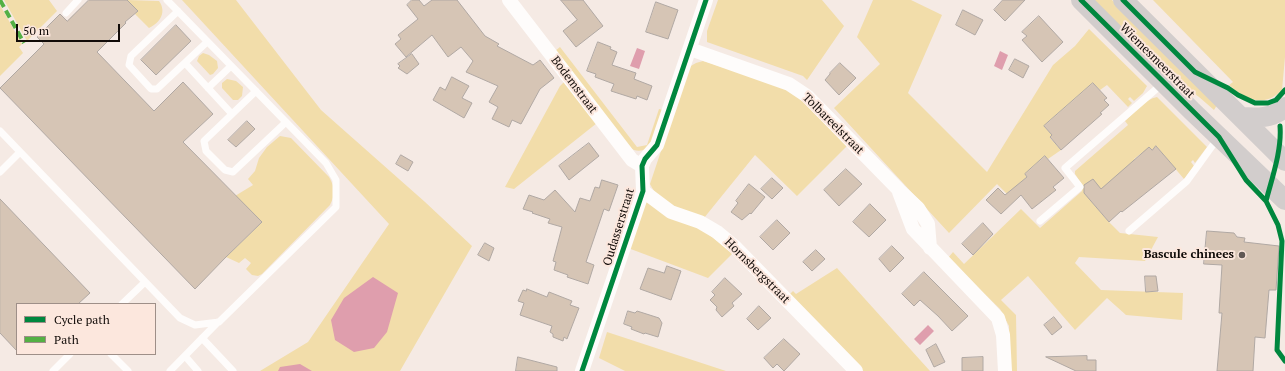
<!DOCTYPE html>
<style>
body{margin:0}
#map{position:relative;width:1285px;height:371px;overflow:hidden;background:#f5eae4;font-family:"PT Serif",serif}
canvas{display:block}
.legend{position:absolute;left:16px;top:303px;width:140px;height:52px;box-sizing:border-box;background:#fce7dd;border:1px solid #9e8f88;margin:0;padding:5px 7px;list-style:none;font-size:12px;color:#110b08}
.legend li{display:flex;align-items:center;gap:8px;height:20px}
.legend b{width:20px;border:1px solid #9e8f88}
.scale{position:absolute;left:16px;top:24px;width:104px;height:18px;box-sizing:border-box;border:2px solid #110b08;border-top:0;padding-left:5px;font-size:12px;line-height:14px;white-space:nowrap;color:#110b08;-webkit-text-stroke:3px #fce7dd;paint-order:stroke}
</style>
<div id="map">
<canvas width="1285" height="371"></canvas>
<ul class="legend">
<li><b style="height:5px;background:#00873e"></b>Cycle path</li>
<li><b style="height:5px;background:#54b044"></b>Path</li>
</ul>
<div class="scale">50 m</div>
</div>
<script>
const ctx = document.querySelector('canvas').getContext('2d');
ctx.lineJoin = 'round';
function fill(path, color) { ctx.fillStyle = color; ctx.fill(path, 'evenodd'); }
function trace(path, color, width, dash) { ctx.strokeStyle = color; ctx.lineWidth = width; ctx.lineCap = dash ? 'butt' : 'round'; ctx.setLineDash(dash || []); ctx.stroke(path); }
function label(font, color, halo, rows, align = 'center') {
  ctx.font = font + ' "PT Serif",serif'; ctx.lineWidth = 4; ctx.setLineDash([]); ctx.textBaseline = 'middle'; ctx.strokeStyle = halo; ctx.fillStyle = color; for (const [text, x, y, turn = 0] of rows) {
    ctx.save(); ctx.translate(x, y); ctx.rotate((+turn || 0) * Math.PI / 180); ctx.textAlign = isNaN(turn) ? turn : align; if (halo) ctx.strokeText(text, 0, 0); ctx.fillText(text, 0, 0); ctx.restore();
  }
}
fill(new Path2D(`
 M4,0H49L57,11L27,41Z
 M127,0L159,1C167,12 160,23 149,28L135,14L137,10Z
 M182,0H236L321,110L425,202L472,246L400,371H260L308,342L389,224Z
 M718,0H822L844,26L807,80L803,76L707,42V31Z
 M873,0H911L942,15L908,93L987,172L1053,65L1075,46L1089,29L1147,86L1143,93L1134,101L1130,97L1128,99L1132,103L1128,107L1107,85L1100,90L1093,83L1044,126L1052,135L1050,138L1061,150L1048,159L1045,156L1025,174L1027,177L1008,195L996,183L997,184L949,233L834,108L880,64L857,37Z
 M1094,0H1112L1217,105L1214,110L1199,97L1175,80Z
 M1153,0H1285V57L1282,90C1264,108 1246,100 1229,85L1233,82Z
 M0,5L22,44L19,47L23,53L0,76Z
 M560,47L637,147L647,145L659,109L663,110L650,147C642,151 637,153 629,147L555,51Z
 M203,53L209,55L217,61L218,68L213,74L210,75L197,61L199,56Z
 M703,61L710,63L791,90L848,145L797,196L755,155L704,218C686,211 659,204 650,184L689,67L696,63Z
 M227,79L236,81L243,87L242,96L238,100H233L222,88V83Z
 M565,81L597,123L514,189L505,187L560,86Z
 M1157,97L1207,147L1195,163L1193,160L1191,162L1194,166L1184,179L1156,146L1146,155L1143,152L1134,159L1137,162L1092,202L1109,222L1120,233L1158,237L1145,261L1079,257L1075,263L1101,290L1183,293L1182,320L1126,315L1107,298L1075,330L1028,276L1001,300L1016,315L1017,371H1010L1009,326L1000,309L948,258L953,252L964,264L1021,209L1040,228L1082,191L1081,183L1075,174V171L1128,125L1125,121C1134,113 1145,99 1157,97Z
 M280,136L291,138L329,177C335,188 336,193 330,205L262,274L258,276L252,275L246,269L251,263L245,258L239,263L226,257L262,222L235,196L253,185L248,179L255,171L259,158L267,147Z
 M646,200L699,227L733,253L708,278L628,248Z
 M837,268L930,371H863L789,295L793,291L796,294Z
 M607,332L726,371H625L599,358Z`), '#f2ddaa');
fill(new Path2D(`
 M637,48L645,51L639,69L630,66Z
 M1000,51L1008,55L1002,70L994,66Z
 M373,277L398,293L387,332L374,348L354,352L335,340L331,320L344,298Z
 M928,325L934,331L920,345L914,339Z
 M300,364L312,371H278L280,367Z`), '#df9ead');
const building = new Path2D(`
 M89,0H127L138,11L125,22L126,23L97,52L154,111L183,82L213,114L183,142L262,222L226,257L195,289L0,88L44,44L37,37L60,14L67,21Z
 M412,0H419L424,6L432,0H457L485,36L499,44L497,46L533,65L540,60L554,78L540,89L521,124L512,120L509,127L492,119L498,107L489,102L498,86L466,72L473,61L461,47L448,57L432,35L406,57L395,44L401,39L398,35L418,19L407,5Z
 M561,0H583L603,26L576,47L563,31L577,20Z
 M1003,0H1025L1005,21L994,10Z
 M656,2L678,10L668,39L646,32Z
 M963,10L983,20L975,35L956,25Z
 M1039,16L1063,42L1042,62L1022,40L1027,36L1022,32Z
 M176,25L191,41L156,75L141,60Z
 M598,42L611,47L610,49L617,52L612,65L636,73L634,79L652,86L647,100L637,96L636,99L611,91L614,84L595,77L596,74L587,71Z
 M412,54L419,64L407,74L398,68L400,66L398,64Z
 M1015,59L1029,66L1023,78L1009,70Z
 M840,63L856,78L839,95L825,80L830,74V73Z
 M452,77L469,86L462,98L472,103L464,118L433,100L440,87L445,90Z
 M1093,83L1107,98L1104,100L1109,105L1100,113L1102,114L1061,150L1050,137L1052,135L1044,126Z
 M247,121L255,129L236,147L228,140Z
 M589,143L599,156L569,180L559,166Z
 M1156,146L1176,169L1122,212L1121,211L1109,222L1084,193V185L1093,179L1101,189L1149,147L1152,150Z
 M401,155L413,162L408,171L396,164Z
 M1045,156L1064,178L1053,187L1056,190L1032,209L1021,195L1001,214L986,200L998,188L1005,195L1027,177L1025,174Z
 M846,169L862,184L839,206L824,190Z
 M772,178L783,188L772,199L761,189Z
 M602,180L618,185L609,211L604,209L586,262L594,265L588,284L567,277L568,275L554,270L556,262L553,261L562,227L548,223L550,219L532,213L533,212L523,209L529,195L544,200L555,190L575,212L580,198L590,201L595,187L599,188Z
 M749,184L765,197L751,214L750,213L742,220L731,212L738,203L736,201Z
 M0,199L90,293L78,304H17V351L0,333Z
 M870,204L886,220L869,237L853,222Z
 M777,220L790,233L773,250L760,237Z
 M983,223L993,234L973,255L962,244Z
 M1207,231L1234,233L1237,237L1245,238L1244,242L1279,246L1276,290H1269L1265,338L1255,337L1253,371H1217L1222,313H1219L1222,265L1204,264Z
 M485,243L494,248L489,261L478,255Z
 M892,246L904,258L890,272L879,259Z
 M816,250L825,259L812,271L803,262Z
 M667,266L681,271L671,300L640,289L648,268L664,273Z
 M924,272L968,316L952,331L938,316L920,300L914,306L902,294Z
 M1145,276H1156L1158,291L1146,292Z
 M725,278L742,294L732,303L734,306L722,317L716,310L717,307L710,300L715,295L712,292Z
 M527,289L547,297L549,292L572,301L570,305L579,308L567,339L564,337L563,341L553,337V334L550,332L552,326L520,315L524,303L518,301L523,290L526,291Z
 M759,306L771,318L758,330L747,319Z
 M628,311L635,313L637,311L659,318L662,323L658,337L645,333L644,334L631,329L632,327L624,324Z
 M1054,317L1062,327L1052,335L1044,325Z
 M784,339L800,354L784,371L777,364L773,368L764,358Z
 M936,344L945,362L934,367L926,350Z
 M1087,356V360H1096V371H1076L1046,357Z
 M518,357L557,367V371H516Z
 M983,357V371H962V358Z`);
fill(building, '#d6c5b5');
trace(building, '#b0a8a3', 1);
trace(new Path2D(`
 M178,11L131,56L129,65L151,89H157L207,42
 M66,13L78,0
 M185,63L232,114
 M208,88L231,66
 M256,91L204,141L206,151L225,170L233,172L286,122
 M0,131L180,318L195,325L219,322L336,207V180L326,163L167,0
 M0,172L20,152
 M1040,221L1080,187L1065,168L1162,84
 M1129,231L1187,181L1218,138
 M122,304L145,282
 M202,338L233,371
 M111,354L128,371
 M185,356L198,371
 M53,371L70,354
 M170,371L218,322`), '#fefcfb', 7);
trace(new Path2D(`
 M509,0L632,160L642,166
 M690,49L789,84L807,96L899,190L918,208L928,224L930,248
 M643,191L671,212L700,222L717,232L735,247L856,371
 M899,192L913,229L998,318L1003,335L1005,371
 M582,371L643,191L642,166L645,159L657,145L706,0`), '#fefcfb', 14);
trace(new Path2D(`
 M1081,0L1192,111L1285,200
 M1123,0L1285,161
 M1241,117C1256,118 1273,119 1285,107`), '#d2cdcc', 20);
trace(new Path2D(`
 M0,0L24,43`), '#54b044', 4, [8, 4]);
trace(new Path2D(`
 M1081,0L1219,137L1246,180L1266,201
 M1123,0L1195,72L1228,88L1238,95L1255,103H1268L1276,100L1285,90
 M1280,126C1282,150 1272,178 1266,201L1278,225L1282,241L1277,350L1285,361
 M582,371L643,191L642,166L645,159L657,145L706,0`), '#00873e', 5);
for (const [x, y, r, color] of [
 [1242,255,4,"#615955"]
]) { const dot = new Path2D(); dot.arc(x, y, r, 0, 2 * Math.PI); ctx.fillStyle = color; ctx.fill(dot); trace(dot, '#fce7dd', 1.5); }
label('12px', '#110b08', '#fce7dd', [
 ["Wiemesmeerstraat",1157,61,45],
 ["Bodemstraat",574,85,53],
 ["Tolbareelstraat",833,124,45],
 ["Oudasserstraat",619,227,-73],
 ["Hornsbergstraat",757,271,45]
]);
label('bold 12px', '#110b08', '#fce7dd', [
 ["Bascule chinees",1234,255]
], 'right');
</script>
